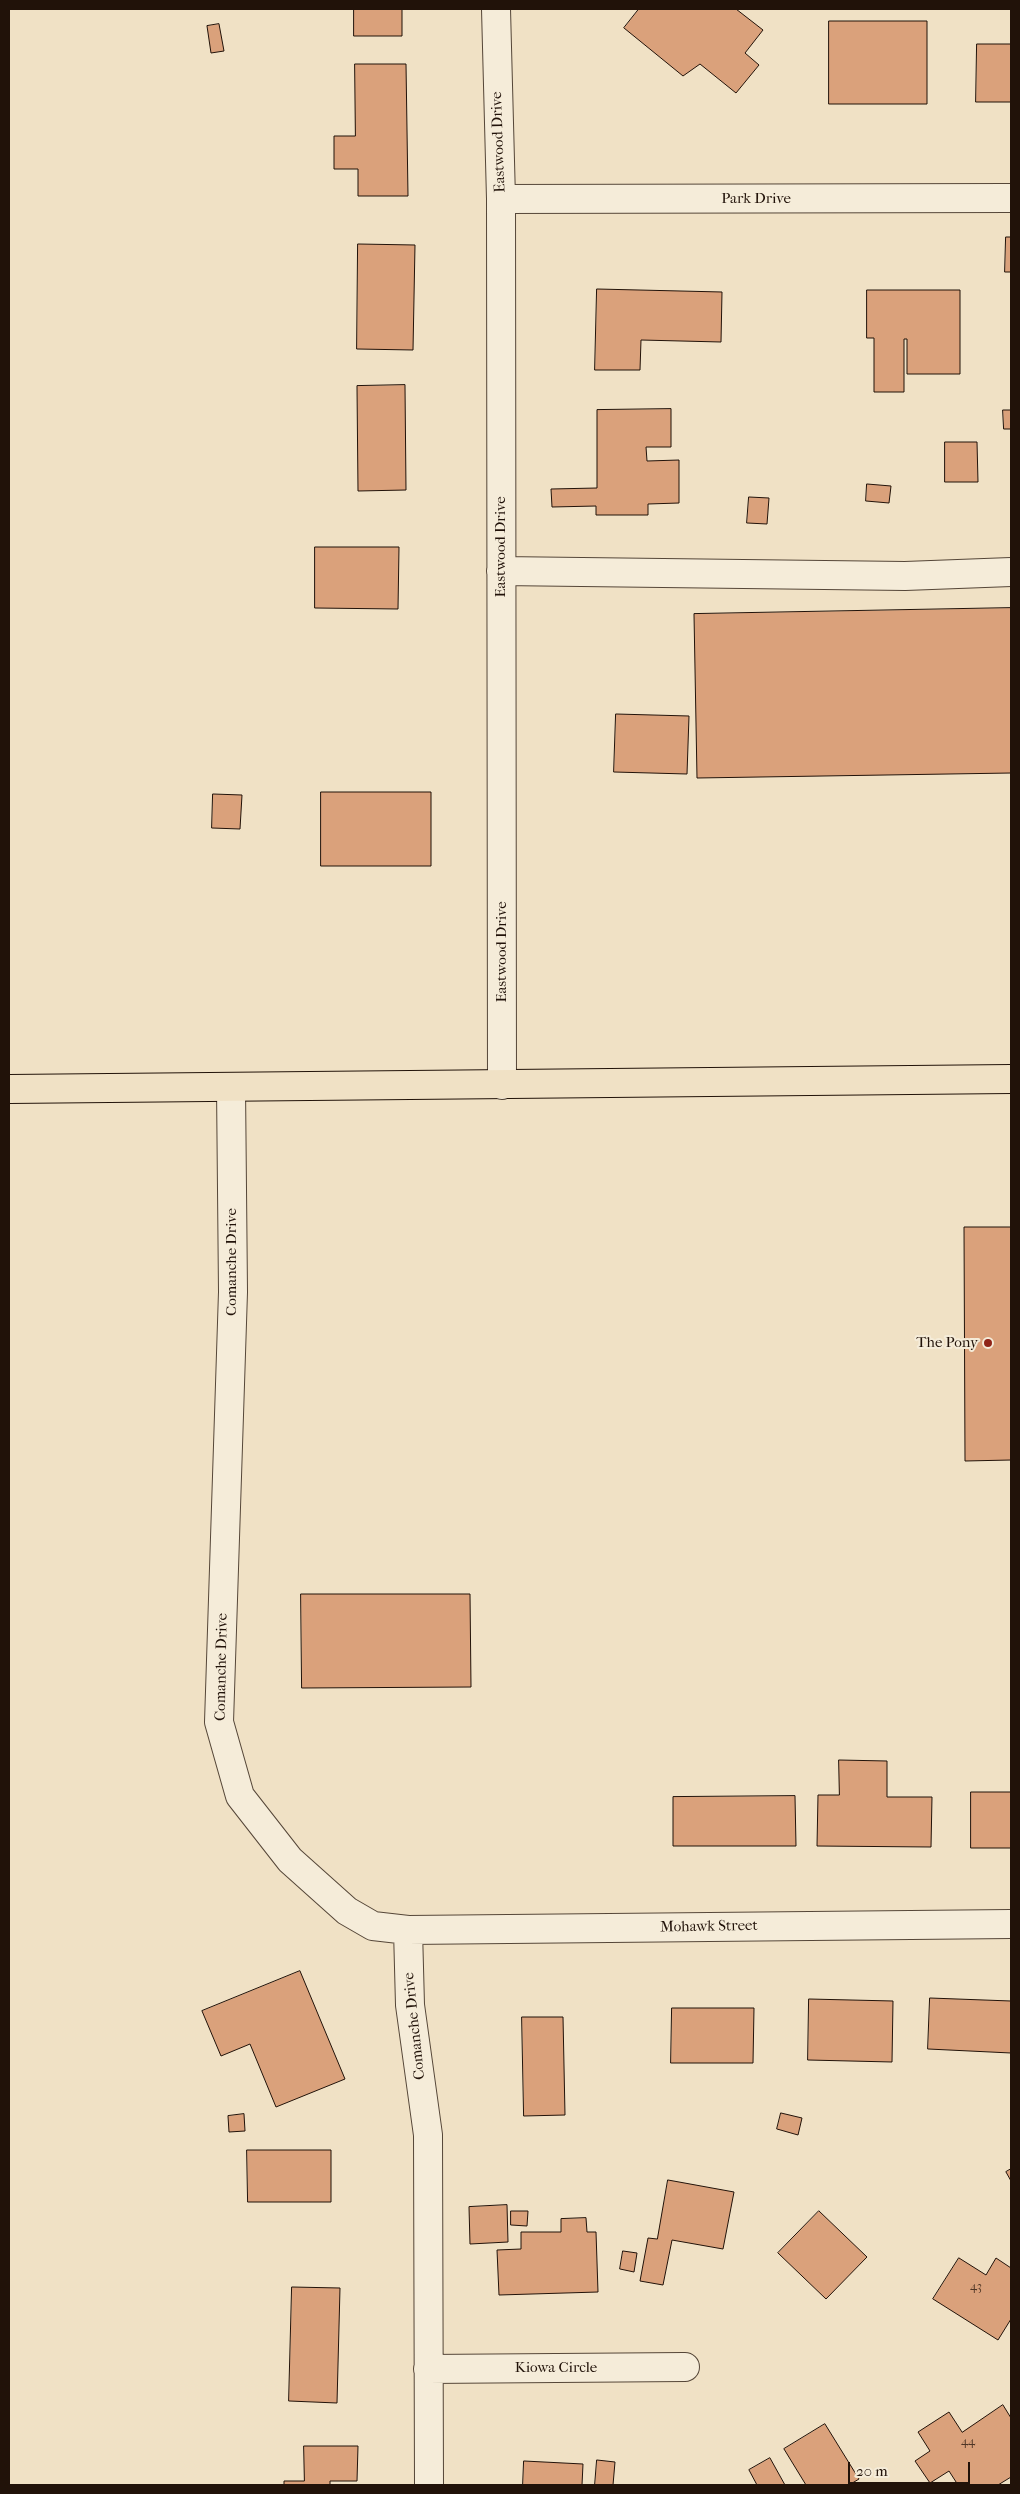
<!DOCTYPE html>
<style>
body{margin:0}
#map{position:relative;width:1020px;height:2494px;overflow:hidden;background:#f0e1c5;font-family:"IM FELL French Canon",serif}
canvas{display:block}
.frame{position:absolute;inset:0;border:10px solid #211209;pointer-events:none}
.scale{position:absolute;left:848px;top:2462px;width:122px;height:22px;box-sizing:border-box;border:2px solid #211209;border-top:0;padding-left:6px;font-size:15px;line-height:18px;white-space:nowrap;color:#211209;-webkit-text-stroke:4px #f5ecd9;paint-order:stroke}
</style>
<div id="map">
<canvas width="1020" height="2494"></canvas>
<div class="frame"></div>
<div class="scale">20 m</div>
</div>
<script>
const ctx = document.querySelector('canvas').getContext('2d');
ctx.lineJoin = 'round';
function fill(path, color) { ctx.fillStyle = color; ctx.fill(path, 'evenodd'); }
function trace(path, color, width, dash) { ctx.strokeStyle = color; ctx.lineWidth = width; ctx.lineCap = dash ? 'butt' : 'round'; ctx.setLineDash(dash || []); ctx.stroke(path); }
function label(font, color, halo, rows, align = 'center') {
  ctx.font = font + ' "IM FELL French Canon",serif'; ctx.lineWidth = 4; ctx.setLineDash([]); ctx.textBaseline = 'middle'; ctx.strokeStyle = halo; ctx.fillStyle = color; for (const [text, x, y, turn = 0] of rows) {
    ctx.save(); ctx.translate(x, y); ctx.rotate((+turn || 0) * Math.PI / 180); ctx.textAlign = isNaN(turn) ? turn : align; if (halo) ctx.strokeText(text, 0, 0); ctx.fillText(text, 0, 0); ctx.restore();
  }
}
const building = new Path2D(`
 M354,9H402V36H354Z
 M639,9H736L763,30L745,53L759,65L736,93L700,64L683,76L624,28Z
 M829,21H927V104H829Z
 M219,24L224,51L211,53L207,26Z
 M977,44H1011V102H976Z
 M355,64H406L408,196H358V169H334V136H355Z
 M1006,237H1011V272H1005Z
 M358,244L415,245L413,350L357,349Z
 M597,289L722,292L721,342L641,340L640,370H595Z
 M867,290H960V374H907V339H904V392H874V338H867Z
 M405,385L406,490L358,491L357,386Z
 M671,409V447H646L647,461L679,460V503L648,504V515H596V506L552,507L551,489L597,488V410Z
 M1003,410H1011V429H1004Z
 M945,442H977L978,482H945Z
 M867,484L891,486L889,503L866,501Z
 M749,497L769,498L767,524L747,523Z
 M315,547H399L398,609L315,608Z
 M1011,608V773L697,778L694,614Z
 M616,714L689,716L687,774L614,772Z
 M321,792H431V866H321Z
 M213,794L242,795L240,829L212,828Z
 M1011,1189V1460L965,1461L964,1227H1011Z
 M301,1594H470L471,1687L302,1688Z
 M839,1760L887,1761V1797H932L931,1847L817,1846L818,1795H839Z
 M971,1792H1011V1848H971Z
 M795,1796L796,1846H673V1797Z
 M300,1971L345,2079L276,2107L250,2044L221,2056L202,2011Z
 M930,1998L1011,2001V2053L928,2049Z
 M809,1999L893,2001L892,2062L808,2060Z
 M672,2008H754L753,2063H671Z
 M522,2017H563L565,2115L524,2116Z
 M781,2113L802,2118L798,2135L777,2129Z
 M244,2114L245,2131L229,2132L228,2116Z
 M247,2150H331V2202H248Z
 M1011,2169V2181L1006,2172Z
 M668,2180L734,2192L723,2249L672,2240L663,2285L640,2281L648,2238L657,2239Z
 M507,2205L508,2242L470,2244L469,2207Z
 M511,2211H528L527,2226L511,2225Z
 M819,2211L867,2257L826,2299L778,2253Z
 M586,2218L587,2232H596L598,2292L499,2295L497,2250L521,2249V2232H561V2219Z
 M623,2251L637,2253L634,2272L620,2269Z
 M959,2258L986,2275L996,2258L1011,2268V2319L998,2340L933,2299Z
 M292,2287L340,2288L337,2403L289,2401Z
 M1003,2405L1011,2418V2477L998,2485H958L949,2471L930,2483L915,2461L930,2451L918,2432L949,2412L962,2432Z
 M825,2424L859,2479L849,2485H806L784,2449Z
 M304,2446H358L357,2481H330V2485H284V2481H304Z
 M770,2458L785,2485H757L749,2470Z
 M597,2460L615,2462L613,2485H595Z
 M524,2461L583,2464L582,2485H523Z`);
fill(building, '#daa17b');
trace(building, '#211209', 1);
const street = new Path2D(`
 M496,9L501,199L502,1085
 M501,199L1011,198
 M501,571L905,576L1011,572
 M231,1087L233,1292L219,1722L240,1796L290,1860L347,1911L373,1926L408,1930L410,2005L428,2135L429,2485
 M408,1930L1011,1924
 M428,2369L685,2367`);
const highway = new Path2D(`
 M9,1089L1011,1079`);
trace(street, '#554638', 30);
trace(highway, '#211209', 30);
trace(street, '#f5ecd9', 28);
trace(highway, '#f0e1c5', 28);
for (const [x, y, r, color] of [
 [988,1343,5,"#8f2418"]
]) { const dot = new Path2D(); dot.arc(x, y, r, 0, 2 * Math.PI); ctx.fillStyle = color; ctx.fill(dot); trace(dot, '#f5ecd9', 2); }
label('12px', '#4f3626', null, [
 ["43",976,2287],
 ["44",968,2442]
]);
label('15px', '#211209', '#f5ecd9', [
 ["Eastwood Drive",499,142,-92],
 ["Park Drive",756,199],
 ["Eastwood Drive",501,547,-90],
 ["Eastwood Drive",502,952,-90],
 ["Comanche Drive",232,1262,-90],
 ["Comanche Drive",222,1667,-89],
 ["Mohawk Street",709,1927,-1],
 ["Comanche Drive",415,2026,-96],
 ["Kiowa Circle",556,2368]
]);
label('15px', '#211209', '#f5ecd9', [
 ["The Pony",978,1343]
], 'right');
</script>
